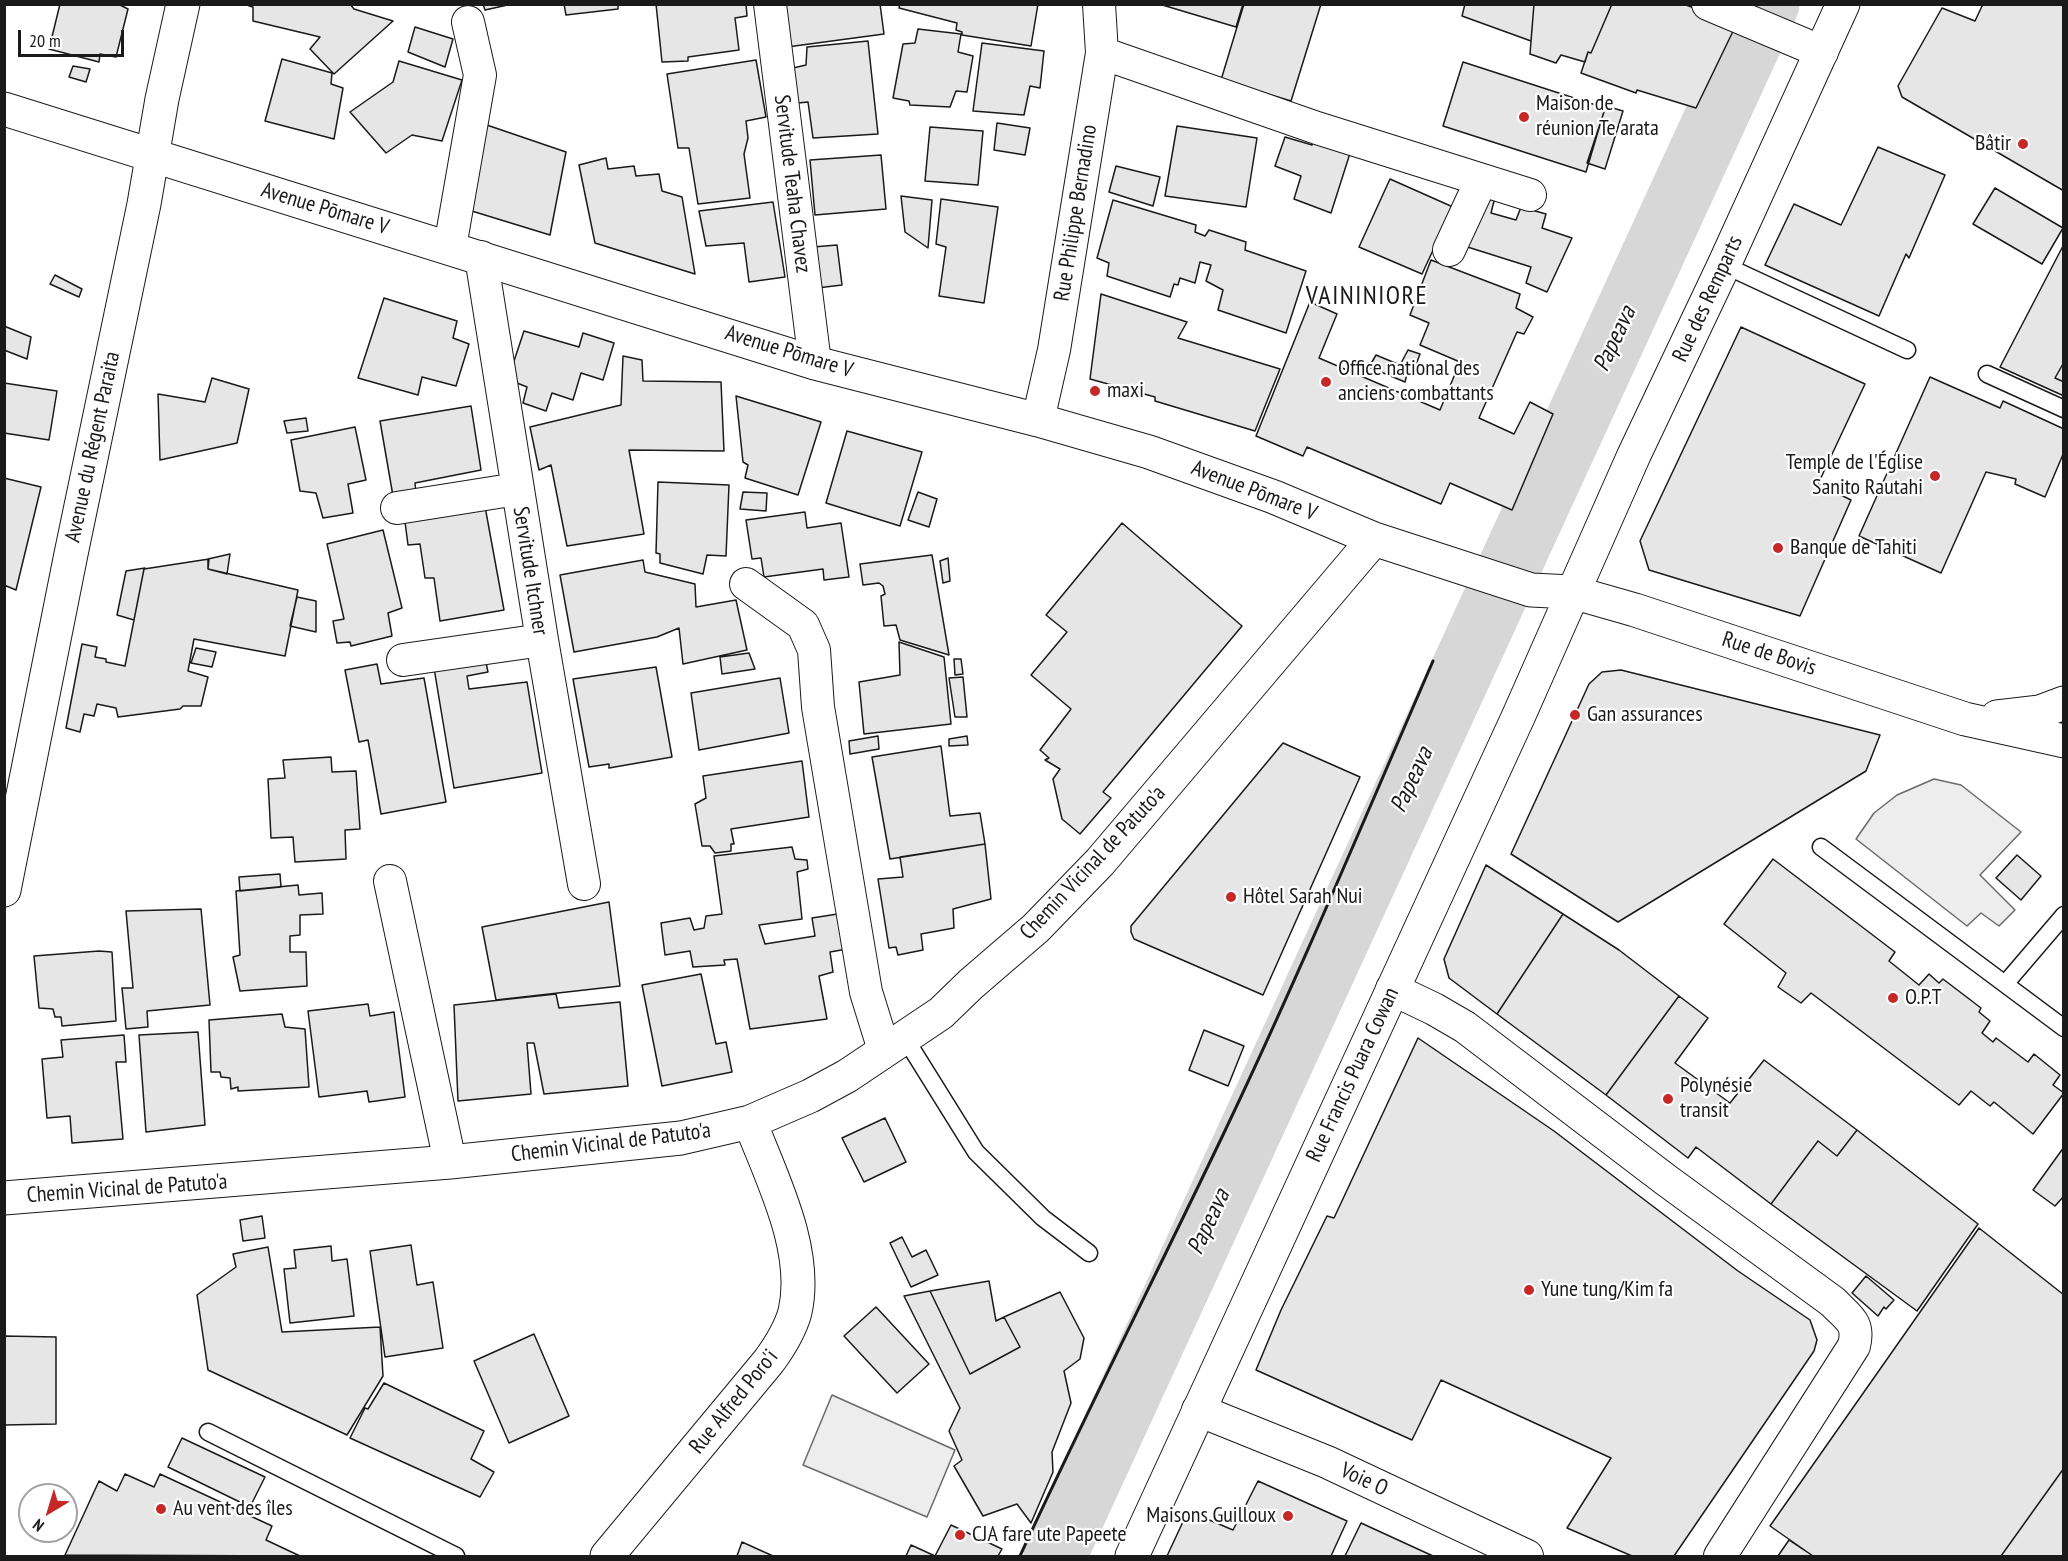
<!DOCTYPE html>
<meta charset="utf-8">
<style>
body{margin:0}
#map{position:relative;width:2068px;height:1561px;overflow:hidden;background:#fff;font-family:"PT Sans Narrow",sans-serif}
canvas{display:block}
.frame{position:absolute;inset:0;border:6px solid #1a1a1a;pointer-events:none}
.north{position:absolute;left:18px;top:1483px;width:60px;height:60px;box-sizing:border-box;background:#fff;border:2px solid #a3a3a3;border-radius:50%;rotate:218deg;font-size:16px;font-weight:700;line-height:24px;text-align:center;color:#1a1a1a}
.north::after{content:'';display:block;margin:auto;width:21px;height:27px;background:#c62828;clip-path:polygon(50% 0,100% 100%,50% 72%,0 100%)}
.scale{position:absolute;left:18px;top:30px;width:106px;height:27px;box-sizing:border-box;border:3px solid #1a1a1a;border-top:0;padding-left:8px;font-size:18px;line-height:21px;white-space:nowrap;color:#1a1a1a;-webkit-text-stroke:4px #fff;paint-order:stroke}
</style>
<div id="map">
<canvas width="2068" height="1561"></canvas>
<div class="frame"></div>
<div class="north">N</div>
<div class="scale">20 m</div>
</div>
<script>
const ctx = document.querySelector('canvas').getContext('2d');
ctx.lineJoin = 'round';
function fill(path, color) { ctx.fillStyle = color; ctx.fill(path, 'evenodd'); }
function trace(path, color, width, dash) { ctx.strokeStyle = color; ctx.lineWidth = width; ctx.lineCap = dash ? 'butt' : 'round'; ctx.setLineDash(dash || []); ctx.stroke(path); }
function label(font, color, halo, rows, align = 'center') {
  ctx.font = font + ' "PT Sans Narrow",sans-serif'; ctx.lineWidth = 4.5; ctx.setLineDash([]); ctx.textBaseline = 'middle'; ctx.strokeStyle = halo; ctx.fillStyle = color; for (const [text, x, y, turn = 0] of rows) {
    ctx.save(); ctx.translate(x, y); ctx.rotate((+turn || 0) * Math.PI / 180); ctx.textAlign = isNaN(turn) ? turn : align; if (halo) ctx.strokeText(text, 0, 0); ctx.fillText(text, 0, 0); ctx.restore();
  }
}
const built = new Path2D(`
 M1934,779L1961,785L2021,832L1980,875L2015,910L1999,926L1981,913L1967,926L1856,839L1874,813L1897,795Z
 M832,1395L955,1450L927,1517L803,1465Z`);
fill(built, '#ededed');
trace(built, '#6a6a6a', 1.5);
trace(new Path2D(`
 M1055,1556L1768,4`), '#d7d7d7', 63);
const building = new Path2D(`
 M60,4H118L128,9L116,57L100,54L99,62L49,49Z
 M249,4H350L354,9L393,21L334,74L310,49L320,37L253,21V7L249,6Z
 M483,4H512L485,10Z
 M564,4H618V9L566,15Z
 M656,4H746L747,16L735,18L739,50L688,57V61L662,62Z
 M780,4H880L884,34L787,47Z
 M900,4H1038L1031,46L962,35V32L956,30L957,23L899,8Z
 M1159,4H1243L1236,27Z
 M1244,4H1321L1291,101L1221,80Z
 M1465,4H1534L1531,41L1462,16Z
 M1534,4H1612L1591,53L1588,52L1585,62L1561,55L1556,63L1530,54Z
 M1612,4H1683L1737,23L1696,108L1637,90L1636,93L1581,73L1588,52L1591,53Z
 M1983,4H2064V191L1902,97L1898,86L1942,8L1975,21Z
 M415,27L453,39L445,67L408,52Z
 M918,29L961,34L958,52L973,56L967,92L956,91L950,107L910,105L909,101L893,98L903,44L915,43Z
 M868,41L878,134L813,138L808,102L798,103L793,68L806,65L807,47Z
 M982,43L1044,51L1040,88L1030,86L1024,115L973,111Z
 M282,59L332,73L331,84L343,88L334,139L265,121Z
 M756,60L766,117L746,121L748,138L744,154L750,198L698,204L689,148H678L667,74Z
 M399,61L462,80L442,141L412,135L386,153L350,112L393,82Z
 M1463,62L1605,108L1586,172L1443,126Z
 M73,66L90,69L86,82L69,77Z
 M1606,106L1623,111L1605,169L1587,163Z
 M478,122L566,152L550,235L462,208Z
 M997,123L1030,128L1025,155L994,150Z
 M1177,126L1257,138L1246,207L1165,196Z
 M930,127L983,131L978,185L925,181Z
 M1315,135L1352,147L1331,213L1294,199L1301,176L1275,166L1285,137L1312,145Z
 M1878,147L1945,175L1909,258L1906,254L1879,316L1765,265L1794,204L1841,225Z
 M881,155L886,209L815,215L810,160Z
 M606,158L608,169L634,166L636,176L659,174L662,191L682,197L695,274L595,243L579,165Z
 M1116,166L1160,177L1153,206L1109,192Z
 M1390,179L1453,207L1422,274L1359,247Z
 M1995,188L2063,228L2042,264L1973,224Z
 M1481,192L1495,197L1491,213L1516,220L1521,207L1546,214L1542,228L1572,238L1547,292L1526,283L1531,267L1458,244Z
 M901,196L932,200L928,248L905,232Z
 M941,199L998,207L984,303L939,296L946,247L936,244Z
 M1113,200L1196,225L1195,232L1205,236L1209,230L1246,242L1245,250L1306,271L1286,333L1218,310L1223,290L1206,281L1211,265L1200,262L1195,283L1180,278L1178,285L1174,284L1170,297L1107,276L1109,263L1097,258Z
 M773,202L785,277L749,282L744,243L706,246L699,211Z
 M2064,244V362L2055,378L2064,382V396L2000,367Z
 M837,245L842,285L817,288L813,247Z
 M1431,260L1520,294L1516,308L1533,317L1524,334L1517,332L1479,418L1514,434L1530,402L1553,414L1512,510L1450,483L1441,504L1307,447L1303,456L1256,436L1310,302L1337,314L1319,358L1440,410L1460,362L1420,345L1429,323L1410,315Z
 M55,275L82,289L79,297L50,284Z
 M1101,294L1187,322L1178,338L1280,369L1255,431L1155,401V397L1090,379Z
 M384,298L457,321L453,338L469,344L456,386L422,377L418,395L358,378Z
 M4,326L31,337L27,359L4,350Z
 M1741,327L1865,384L1818,484L1851,500L1800,616L1649,570L1640,541Z
 M524,331L579,347L583,333L614,343L603,380L581,373L573,400L552,393L546,411L523,403L527,387L517,383L513,364Z
 M1408,350L1420,354L1412,375L1407,374L1405,382L1369,367L1376,355L1400,365Z
 M623,356L642,360L643,381L721,382L724,451L629,450L644,534L567,546L551,465L539,470L530,427L621,405Z
 M2064,362V382L2055,378Z
 M1930,377L2000,408L2003,401L2064,429V452L2045,497L2015,484L2016,479L1986,472L1941,573L1859,536Z
 M212,378L249,389L237,443L160,460L158,394L205,402Z
 M4,383L57,391L49,440L4,433Z
 M736,396L821,422L798,495L745,478L748,465L743,462Z
 M471,406L481,470L415,483L416,493L393,496L380,421Z
 M306,418L308,431L287,433L284,421Z
 M355,427L366,480L348,484L353,513L323,518L316,493L300,491L291,440Z
 M847,431L922,452L900,526L826,503Z
 M4,478L41,487L16,590L4,585Z
 M658,482L729,485L726,556L707,555L703,574L660,563V554L656,553Z
 M743,492L767,493L766,511L740,509Z
 M918,492L937,499L929,527L908,520Z
 M484,501L504,610L440,621L434,578H425L420,544L408,545L404,514Z
 M805,512L807,528L841,523L849,577L824,580L823,569L764,577L761,558L752,559L746,520Z
 M1122,523L1242,626L1103,792L1111,798L1080,834L1062,819L1053,779L1060,769L1045,760L1049,758L1040,750L1071,709L1031,675L1067,632L1046,615Z
 M383,530L402,608L388,613L392,636L351,646L350,642L337,643L333,621L344,619L327,544Z
 M230,554L227,574L208,569V559Z
 M932,555L949,655L900,640L896,625L884,626L881,596L885,594L883,586L879,583L863,585L860,564Z
 M948,558L950,581L943,583L940,561Z
 M209,559L208,569L298,590L285,656L194,639L188,671L208,677L201,706H183L180,709L118,717L116,708L97,704L94,716L84,714L80,732L66,728L82,644L97,647L95,657L106,659V662L125,666L144,569Z
 M643,560L645,572L695,584L696,607L736,600L747,650L683,664L679,628L657,637L574,652L560,575Z
 M145,568L144,569L134,620L117,615L126,571Z
 M297,597L316,601V632L290,626Z
 M899,642L944,657L951,724L864,734L859,682L900,675Z
 M196,648L216,652L212,667L191,663Z
 M484,653L488,672L467,676L469,689L527,682L542,773L454,788L433,662Z
 M749,653L755,669L722,674L720,657Z
 M954,659H961L963,674L955,675Z
 M377,664L381,684L424,678L446,802L381,814L368,740L359,742L345,670Z
 M656,667L672,757L609,768V764L589,767L573,679Z
 M1621,670L1880,735L1866,771L1618,922L1511,854L1589,684L1602,672Z
 M963,677L967,717H955L949,678Z
 M780,678L789,733L699,750L691,693Z
 M878,736L879,749L850,754L849,741Z
 M967,736L968,745L949,746V739Z
 M1283,743L1360,777L1263,995L1134,939L1131,932V926Z
 M941,746L950,816L980,813L985,844L890,859L872,757Z
 M331,757L332,772L356,771L360,829L345,830L346,859L295,862L293,837L271,838L268,779L285,778L283,760Z
 M802,761L809,817L731,829L734,844H731V851L715,853L710,846H702L695,804L706,798L703,776Z
 M985,844L991,899L953,909L954,928L921,934L923,950L898,955L896,947L889,948L878,879L903,877L900,857Z
 M792,847L795,859L807,860L808,869L797,872L802,919L759,925L765,944L815,936L812,918L844,913L847,949L830,952L833,972L819,976L827,1019L750,1029L737,959L724,960L725,965L693,967L690,951L665,955L661,923L690,918L694,930L704,928L706,916L722,914L714,856Z
 M2017,855L2041,876L2021,900L1996,878Z
 M1773,859L1895,952L1889,961L1919,985L1929,974L1939,983L1943,979L1981,1008L1979,1012L1990,1021L1982,1033L1993,1042L1996,1038L2028,1062L2034,1054L2060,1075L2053,1085L2064,1093L2033,1134L1994,1102L1990,1106L1971,1091L1959,1105L1811,993L1801,1003L1778,987L1786,973L1724,924Z
 M1486,865L1563,914L1497,1014L1449,978L1444,959Z
 M280,874L281,887L240,891L239,877Z
 M298,885L299,895L322,893L323,914L300,915V935L290,936V952H306L307,986L240,991L233,957L240,955L236,891Z
 M609,902L620,986L496,1000L482,927Z
 M201,909L210,1005L147,1011L148,1027L126,1029L122,988H133L126,911Z
 M1563,914L1619,950L1679,996L1606,1095L1497,1014Z
 M99,951L112,952L116,1021L62,1026L61,1017H55L53,1009L39,1008L34,956Z
 M701,974L716,1044L726,1042L732,1072L662,1086L642,985Z
 M556,994L559,1008L620,1002L628,1086L544,1094L534,1043H527L531,1094L458,1101L454,1005Z
 M1679,996L1708,1018L1675,1063L1730,1103L1764,1060L1857,1130L1837,1156L1818,1141L1771,1204L1696,1147L1688,1158L1606,1095Z
 M368,1004L370,1016L394,1012L405,1097L369,1102L367,1091L319,1097L308,1011Z
 M282,1014L285,1027L305,1029L309,1087L238,1091V1087L231,1089L230,1078L221,1077L220,1072H211L209,1020Z
 M1204,1030L1244,1046L1228,1086L1189,1070Z
 M198,1032L205,1125L146,1132L139,1035Z
 M124,1035L126,1062H116L123,1139L72,1143L70,1116L47,1118L42,1059L63,1057L61,1040Z
 M1418,1038L1554,1131L1738,1271L1810,1320L1817,1340L1814,1351L1674,1556H1632L1567,1528L1611,1458L1441,1380L1412,1440L1256,1370L1281,1310L1327,1216L1334,1218Z
 M885,1118L906,1162L864,1182L842,1138Z
 M1857,1130L1978,1224L1917,1311L1771,1204L1818,1141L1837,1156Z
 M2064,1147V1196L2055,1206L2033,1190Z
 M262,1216L265,1238L243,1241L240,1220Z
 M1979,1228L2064,1295V1468L2001,1556H1813L1770,1526Z
 M902,1237L912,1257L926,1250L938,1275L911,1287L890,1243Z
 M411,1245L417,1285L433,1282L443,1348L385,1357L370,1251Z
 M331,1246L332,1261L347,1259L354,1316L290,1323L284,1269L296,1268L294,1250Z
 M268,1247L282,1332L380,1327L383,1376L347,1435L208,1370L197,1295L236,1267L233,1254Z
 M1866,1276L1894,1300L1886,1309L1884,1307L1878,1316L1852,1293Z
 M989,1281L996,1321L1004,1317L1020,1347L970,1374L930,1291Z
 M930,1291L970,1374L1020,1347L1004,1317L1060,1292L1084,1338L1080,1359L1064,1371L1071,1403L1052,1452L1053,1472L1031,1523L1017,1504L983,1516L954,1466L962,1460L949,1431L960,1408L904,1296Z
 M876,1307L929,1364L897,1393L844,1336Z
 M534,1334L569,1416L509,1443L474,1361Z
 M4,1336L56,1337V1424L4,1425Z
 M384,1383L484,1431L471,1459L494,1472L480,1497L350,1438L365,1408L368,1409Z
 M182,1438L265,1477L250,1507L168,1467Z
 M2064,1468V1556H2001Z
 M125,1474L154,1487L160,1474L272,1526L266,1540L300,1556L65,1555L99,1481L117,1491Z
 M1258,1481L1347,1521L1331,1556H1167L1188,1511L1233,1530Z
 M1361,1523L1433,1556H1345Z
 M951,1525L1002,1549L998,1556H906L911,1545L935,1556Z
 M1789,1540L1813,1556H1778Z
 M742,1542L773,1556H737Z`);
fill(building, '#e6e6e6');
trace(building, '#1a1a1a', 1.5);
const lane = new Path2D(`
 M1724,265L1907,350
 M1987,374L2064,409
 M1821,847L2064,1028
 M2005,984L2064,915
 M905,1038L976,1152L1043,1218L1089,1253
 M208,1432L456,1556`);
const street = new Path2D(`
 M770,4L815,363
 M1708,4L1822,52
 M1102,53L1317,128L1530,195
 M450,247L480,75L468,22
 M1449,250L1481,181
 M481,257L542,640L584,884
 M1038,420L1054,350L1102,53L1099,4
 M397,508L517,489
 M746,584L803,625L814,650L818,707L866,992L884,1050
 M403,660L542,640
 M390,881L450,1162
 M1392,989L1434,1009L1465,1027L1666,1180L1833,1302C1848,1318 1860,1322 1854,1346L1720,1556
 M1198,1410L1327,1462L1527,1556`);
const secondary = new Path2D(`
 M4,109L815,363L1038,420L1149,452L1274,497L1374,539L1531,590L1572,592L1635,610L1965,719L2064,741
 M1997,717L2040,712L2064,703
 M4,890L71,554L144,204L162,99L183,4
 M4,1198L450,1162L681,1138L750,1122L810,1096L847,1076L941,1013L971,984L1036,928L1100,862L1374,539
 M607,1556L769,1361C780,1346 790,1330 795,1312C809,1250 772,1179 750,1122
 M1132,1556L1519,715L1634,455L1724,265L1843,4`);
trace(lane, '#1a1a1a', 19);
trace(street, '#1a1a1a', 34);
trace(secondary, '#1a1a1a', 35);
trace(lane, '#fff', 16);
trace(street, '#fff', 32);
trace(secondary, '#fff', 33);
trace(new Path2D(`
 M1020,1556C1085,1415 1155,1277 1222,1137C1297,980 1364,820 1433,661`), '#1a1a1a', 3);
for (const [x, y, r, color] of [
 [1524,117,6,"#c62828"],
 [2023,144,6,"#c62828"],
 [1326,382,6,"#c62828"],
 [1095,391,6,"#c62828"],
 [1935,476,6,"#c62828"],
 [1778,548,6,"#c62828"],
 [1575,715,6,"#c62828"],
 [1231,897,6,"#c62828"],
 [1893,998,6,"#c62828"],
 [1668,1099,6,"#c62828"],
 [1529,1290,6,"#c62828"],
 [161,1509,6,"#c62828"],
 [1288,1516,6,"#c62828"],
 [960,1535,6,"#c62828"]
]) { const dot = new Path2D(); dot.arc(x, y, r, 0, 2 * Math.PI); ctx.fillStyle = color; ctx.fill(dot); trace(dot, '#fff', 2); }
label('22px', '#1a1a1a', '#fff', [
 ["Maison de",1536,104],
 ["réunion Te arata",1536,129],
 ["Bâtir",2011,144,"right"],
 ["Office national des",1338,369],
 ["anciens combattants",1338,394],
 ["maxi",1107,391],
 ["Temple de l'Église",1923,463,"right"],
 ["Sanito Rautahi",1923,488,"right"],
 ["Banque de Tahiti",1790,548],
 ["Gan assurances",1587,715],
 ["Hôtel Sarah Nui",1243,897],
 ["O.P.T",1905,998],
 ["Polynésie",1680,1086],
 ["transit",1680,1111],
 ["Yune tung/Kim fa",1541,1290],
 ["Au vent des îles",173,1509],
 ["Maisons Guilloux",1276,1516,"right"],
 ["CJA fare ute Papeete",972,1535]
], 'left');
label('22px', '#1a1a1a', '#fff', [
 ["Servitude Teaha Chavez",792,184,83],
 ["Avenue Pōmare V",325,209,17],
 ["Rue Philippe Bernadino",1076,213,-81],
 ["Rue des Remparts",1708,299,-65],
 ["Avenue Pōmare V",789,352,17],
 ["Avenue du Régent Paraita",93,447,-78],
 ["Avenue Pōmare V",1254,491,21],
 ["Servitude Itchner",530,571,81],
 ["Rue de Bovis",1769,654,18],
 ["Chemin Vicinal de Patuto'a",1093,863,-47],
 ["Rue Francis Puara Cowan",1353,1075,-65],
 ["Chemin Vicinal de Patuto'a",611,1143,-7],
 ["Chemin Vicinal de Patuto'a",127,1189,-4],
 ["Rue Alfred Poro'i",734,1402,-51],
 ["Voie O",1364,1480,25]
]);
label('italic 24px', '#1a1a1a', '#fff', [
 ["Papeava",1615,339,-65],
 ["Papeava",1412,780,-65],
 ["Papeava",1209,1222,-65]
]);
ctx.letterSpacing = '1.5px';
label('26px', '#1a1a1a', '#fff', [
 ["VAININIORE",1367,297]
]);
ctx.letterSpacing = '0px';
</script>
